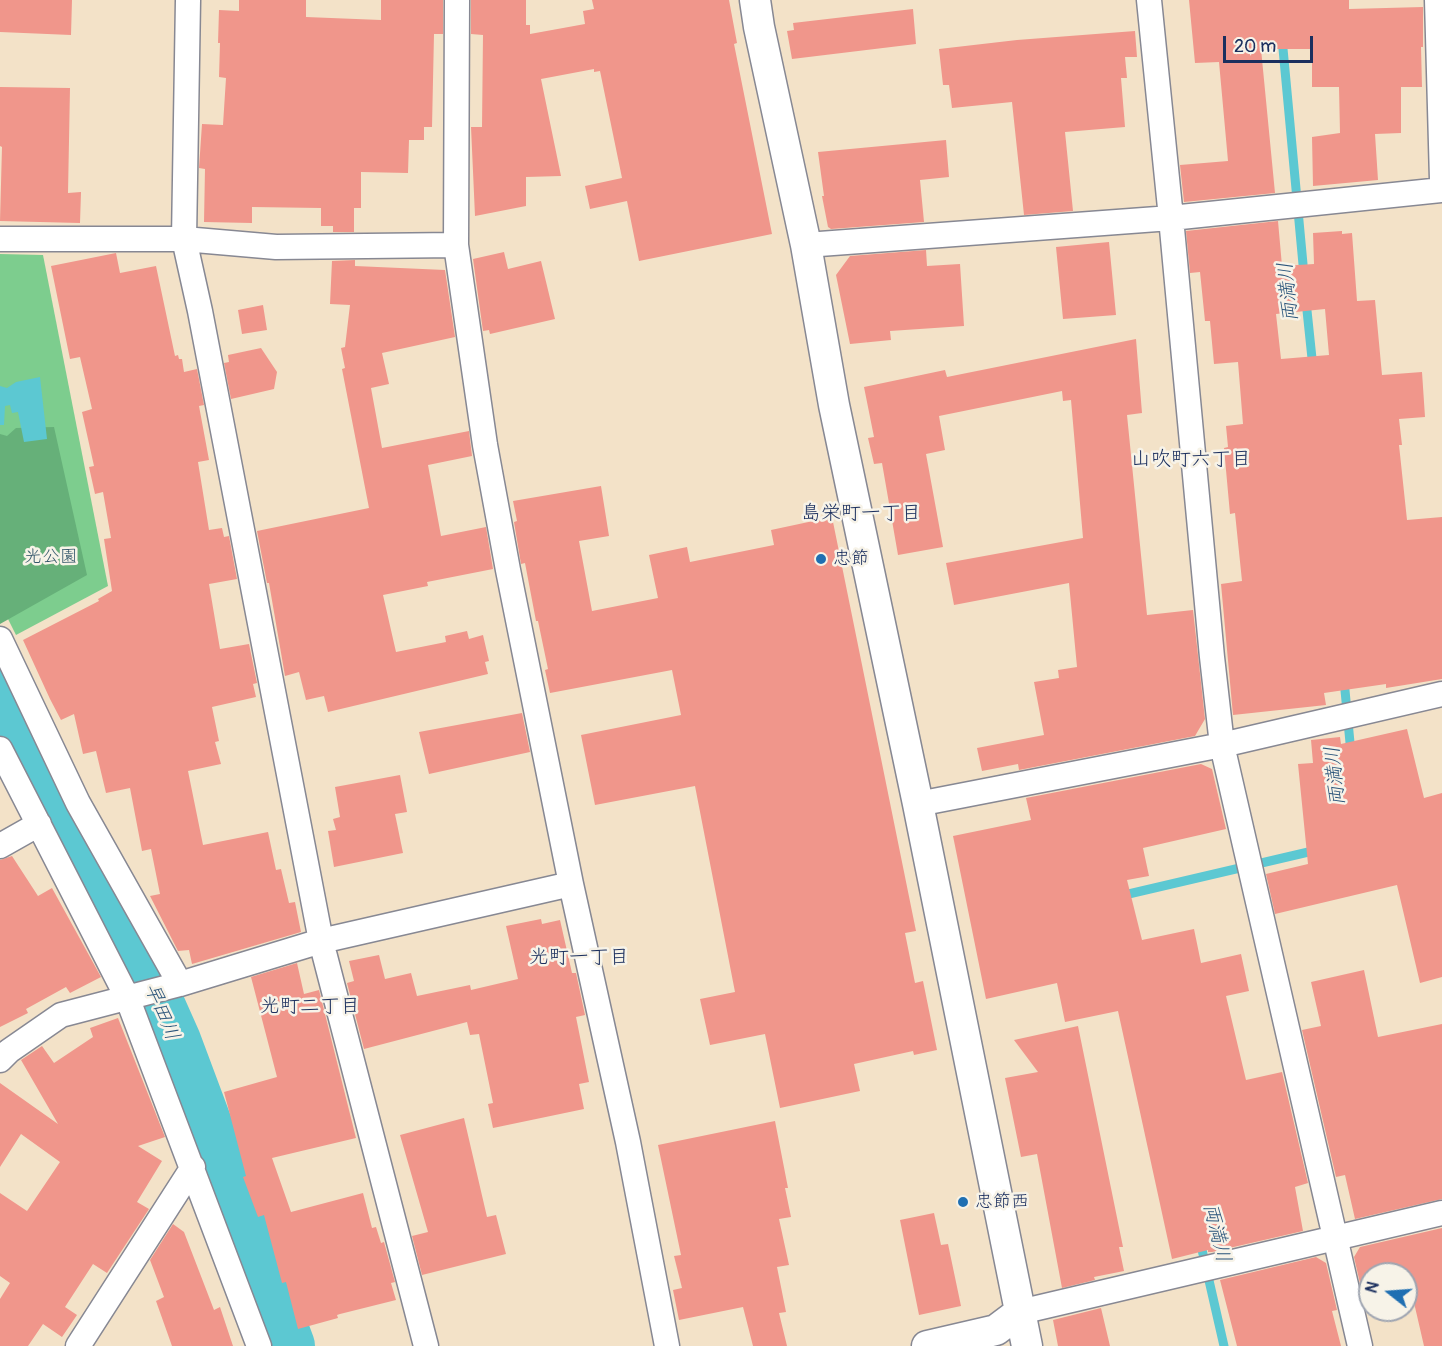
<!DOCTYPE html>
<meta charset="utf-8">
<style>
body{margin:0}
#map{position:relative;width:1442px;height:1346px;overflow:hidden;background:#f3e2c8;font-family:Pangolin,sans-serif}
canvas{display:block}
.north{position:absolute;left:1358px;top:1262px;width:60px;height:60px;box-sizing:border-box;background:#f7f3e8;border:2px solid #9fa5b1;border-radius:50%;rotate:287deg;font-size:16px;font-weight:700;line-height:24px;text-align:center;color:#1b2f5e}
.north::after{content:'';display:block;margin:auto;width:21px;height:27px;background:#1f6fb2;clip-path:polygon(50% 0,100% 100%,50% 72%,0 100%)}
.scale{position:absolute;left:1223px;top:36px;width:90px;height:27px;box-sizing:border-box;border:3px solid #1b2f5e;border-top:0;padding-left:8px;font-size:18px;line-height:21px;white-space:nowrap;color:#1b2f5e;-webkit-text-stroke:4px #f7f3e8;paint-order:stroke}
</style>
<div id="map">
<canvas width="1442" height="1346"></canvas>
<div class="north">N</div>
<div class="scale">20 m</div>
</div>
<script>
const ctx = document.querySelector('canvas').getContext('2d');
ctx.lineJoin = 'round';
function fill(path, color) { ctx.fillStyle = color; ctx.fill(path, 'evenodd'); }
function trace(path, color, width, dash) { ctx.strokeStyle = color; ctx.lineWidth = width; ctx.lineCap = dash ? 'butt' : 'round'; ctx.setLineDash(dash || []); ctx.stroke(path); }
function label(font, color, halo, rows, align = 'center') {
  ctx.font = font + ' Pangolin,"Klee One",sans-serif'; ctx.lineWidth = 5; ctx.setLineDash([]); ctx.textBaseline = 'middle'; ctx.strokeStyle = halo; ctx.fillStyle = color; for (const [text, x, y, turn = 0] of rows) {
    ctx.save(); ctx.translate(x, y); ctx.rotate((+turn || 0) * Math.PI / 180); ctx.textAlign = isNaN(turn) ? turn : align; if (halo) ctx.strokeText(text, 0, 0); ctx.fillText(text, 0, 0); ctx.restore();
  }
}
fill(new Path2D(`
 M0,254L43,255L108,586L16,635L0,603Z`), '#7dcd8e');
fill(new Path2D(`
 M54,427L87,575L0,624V434L7,436L16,428Z`), '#66b079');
fill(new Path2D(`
 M40,377L47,439L24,442L18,412L12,413L10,405L5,406L4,425H0V386L7,388L16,382Z`), '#5cc8d2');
trace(new Path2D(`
 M1282,38L1304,275
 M1306,301L1313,368
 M1344,680L1351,753
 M1120,896L1317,850
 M1200,1241L1224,1346`), '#5cc8d2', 9);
trace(new Path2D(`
 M0,693L129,940L174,1041L288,1346`), '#5cc8d2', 54);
fill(new Path2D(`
 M0,0H72L71,35L0,32Z
 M239,0H306V17L381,20V0H443V34H434L432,127H424V140H409L408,173L361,172V208H354V232H333V226H321V208L252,207V223L204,222L205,169L199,168L202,124L223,125L226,78L219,77L220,43H218L219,10L239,11Z
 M471,0H526V25H530V34L585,24L583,11L594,9L592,0H729L737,43L734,44L772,234L639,261L627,201L590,209L585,186L622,178L600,71L594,72V69L541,79L561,176L526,177V206L475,216L471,127H482L483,35L471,34Z
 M1189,0H1349V9L1423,7V47H1421L1422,87H1401V133L1375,134L1378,180L1313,186L1312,137L1340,133L1339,87H1312V49H1261L1275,193L1184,202L1180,165L1228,161L1219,62L1195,63Z
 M913,9L916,44L792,59L787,31L794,30L793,23Z
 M1135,31L1137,57H1125L1127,78H1121L1125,127L1065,132L1073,211L1024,215L1012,102L952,108L949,85H943L939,49L1017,40Z
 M0,87L70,88L68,193L81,192L80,223L0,221L2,147L0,146Z
 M946,140L949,177L920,180L924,222L831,229L828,227L822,196H824L818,152Z
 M1278,221L1282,266L1314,264L1313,233L1342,231V234L1352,233L1357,301L1375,300L1382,375L1422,372L1425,417L1399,419L1402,445H1399L1407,520L1442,517V679L1386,688V684L1324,693L1326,705L1233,715L1221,584L1242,581L1235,513L1230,514L1224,448L1228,447L1226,426L1243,424L1238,362L1214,364L1210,321H1205L1200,272L1190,273L1186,231ZM1325,309L1329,355L1281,359L1276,314Z
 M1109,242L1116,315L1063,319L1056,247Z
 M926,250L927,266L960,264L964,326L890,331L891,340L850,344L836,275L850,256Z
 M504,252L508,269L541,261L555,319L490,334L489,330L483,331L473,259Z
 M116,253L120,273L156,266L175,356L178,355L179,359H182L184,372L197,369L204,405L199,406L209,460L198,462L209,530L222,528L224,537L229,536L237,579L209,584L220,649L249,644L257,683L253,684L256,697L212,707L219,741L215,742L221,764L188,771L203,845L268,832L276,870L281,869L289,903L295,902L301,932L192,964L189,950L178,951L150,896L160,894L151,849L142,851L130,788L106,793L96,751L83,754L74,714L61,720L50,699L23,640L99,601L98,599L112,591L104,539L111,538L103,492L95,494L89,467L94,466L82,412L92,409L80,357L70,359L51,266Z
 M355,260V266L445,270L455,337L382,353L389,384L371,388L382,448L469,431L472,456L428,465L441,536L486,527L493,569L427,582L428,586L383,595L396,652L446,642L445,636L467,631L469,639L483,635L489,661L485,662L488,674L328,712L324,696L306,700L299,672L285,676L269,583H267L257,531L369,508L342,369L345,368L341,348L345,347L350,305L330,304L332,261Z
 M263,305L267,330L242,334L238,310Z
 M1136,339L1142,413L1127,415L1147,615L1193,610L1205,719L1195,736L1019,770L1018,764L982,771L977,748L1044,735L1034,682L1059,678L1058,670L1077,667L1069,583L954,605L946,563L1083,538L1071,400L1063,401L1062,391L939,416L945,450L926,454L943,547L898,555L882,463L874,464L868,438L874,437L864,387L945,370L947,377Z
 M261,348L277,372L274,389L231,399L224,363L229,362L228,355Z
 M601,486L609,536L579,541L592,611L658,598L649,555L687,547L690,562L774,545L771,530L832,517L916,931L905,933L915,983L923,981L937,1050L914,1055L913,1051L854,1064L860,1091L780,1108L765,1034L710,1045L700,999L735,992L695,786L595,805L581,735L681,715L672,670L550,693L545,670L548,669L538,621H536L525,563L521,564L514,522L517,521L513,501Z
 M522,713L530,752L429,774L419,732Z
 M1407,729L1424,798L1442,793V977L1420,983L1397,885L1275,914L1266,874L1308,864L1298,764L1313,763L1311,740L1340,737L1341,744Z
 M1201,764L1212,769L1226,829L1143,848L1149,876L1127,880L1142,940L1194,929L1201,963L1241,954L1249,991L1226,996L1246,1080L1282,1072L1308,1183L1295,1187L1303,1231L1212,1252H1208V1250L1172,1259L1118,1011L1065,1022L1057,983L986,999L953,836L1031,820L1026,798Z
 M400,775L407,812L395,814L403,853L334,867L328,831L336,830L333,819L340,817L335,787Z
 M12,856L38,896L52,888L101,977L70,993L66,987L26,1009L28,1013L0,1027V860Z
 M541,919L542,924L560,920L572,973H576L585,1015L576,1017L589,1082L579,1084L584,1109L493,1128L488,1104L493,1103L479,1034L470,1035L467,1022L364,1049L347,983L354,981L349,961L379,955L385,979L411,973L417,996L470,985L471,990L518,979L506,926Z
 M297,963L304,994L319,990L356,1138L272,1158L291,1212L363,1193L372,1228L376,1227L381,1243L384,1242L395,1282L391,1283L396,1300L340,1314L337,1315L338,1318L298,1329L286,1282L282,1283L264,1215L258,1217L243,1177L246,1176L224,1092L277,1077L251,977Z
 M1364,970L1378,1037L1442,1024V1199L1355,1219L1345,1175L1336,1177L1302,1030L1321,1026L1311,982Z
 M118,1018L165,1137L138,1146L162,1161L137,1202L149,1209L107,1273L93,1264L65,1307L77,1315L62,1337L43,1324L28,1346H0V1299L10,1283L0,1276V1193L27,1211L60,1162L21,1134L0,1167V1083L58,1124L21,1060L42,1046L54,1063L93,1037L90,1028Z
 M1078,1026L1123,1247H1119L1124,1271L1094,1277L1095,1280L1062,1288L1037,1154L1021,1157L1005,1078L1038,1072L1014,1040Z
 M464,1118L487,1217L496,1215L506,1254L422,1275L412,1236L428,1232L400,1135Z
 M775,1121L788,1188H785L791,1217L779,1219L789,1265L777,1267L786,1312L779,1313L787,1346H753L743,1307L679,1320L673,1290L682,1288L674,1256L681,1255L658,1145Z
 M934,1213L941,1245L948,1244L961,1306L919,1315L900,1220Z
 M173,1224L184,1232L214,1310L220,1307L233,1346H172L156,1301L164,1297L150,1260Z
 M1442,1228V1346H1424L1409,1281L1406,1282V1274H1370V1290L1362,1292L1354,1257L1360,1247Z
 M1316,1257L1326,1263L1337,1310L1332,1311L1341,1346H1237L1220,1280Z
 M1101,1308L1110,1346H1058L1053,1320Z`), '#f0968b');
const minor = new Path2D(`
 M188,0L184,239L200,311L321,941L426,1346
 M457,0L456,245L485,445L508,570L571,884L628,1142L667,1346
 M1149,0L1171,218L1212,657L1222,745L1360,1346
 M1437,0L1442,180
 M0,239H184L276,247L456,245
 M806,245L1171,218L1442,190
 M0,639L78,803L180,984
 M0,749L127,997L259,1346
 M918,804L1222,745L1442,694
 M0,846L39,824
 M0,1060L9,1051L61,1015L180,984L321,941L571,884
 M1020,1312L1442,1213
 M78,1346L193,1167`);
const tertiary = new Path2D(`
 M755,0L759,27L806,245L834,405L918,804L1027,1346
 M927,1346L996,1330L1020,1312`);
trace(minor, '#878893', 27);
trace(tertiary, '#878893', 33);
trace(minor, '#fff', 24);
trace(tertiary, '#fff', 30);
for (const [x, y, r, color] of [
 [821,559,6,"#1f6fb2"],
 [963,1202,6,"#1f6fb2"]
]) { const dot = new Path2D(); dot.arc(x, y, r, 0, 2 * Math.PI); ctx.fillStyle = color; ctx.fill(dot); trace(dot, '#f7f3e8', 2); }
label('18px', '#34566a', '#f7f3e8', [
 ["光公園",51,557]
]);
label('18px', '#1b2f5e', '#f7f3e8', [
 ["忠節",833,559],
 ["忠節西",975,1202]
], 'left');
label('italic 20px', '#2b557b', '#f7f3e8', [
 ["両満川",1289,292,-96],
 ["両満川",1336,776,-96],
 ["早田川",161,1012,67],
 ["両満川",1216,1233,76]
]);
label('20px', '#1b2f5e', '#f7f3e8', [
 ["山吹町六丁目",1191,460],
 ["島栄町一丁目",861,514],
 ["光町一丁目",579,958],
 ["光町二丁目",310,1007]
]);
</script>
